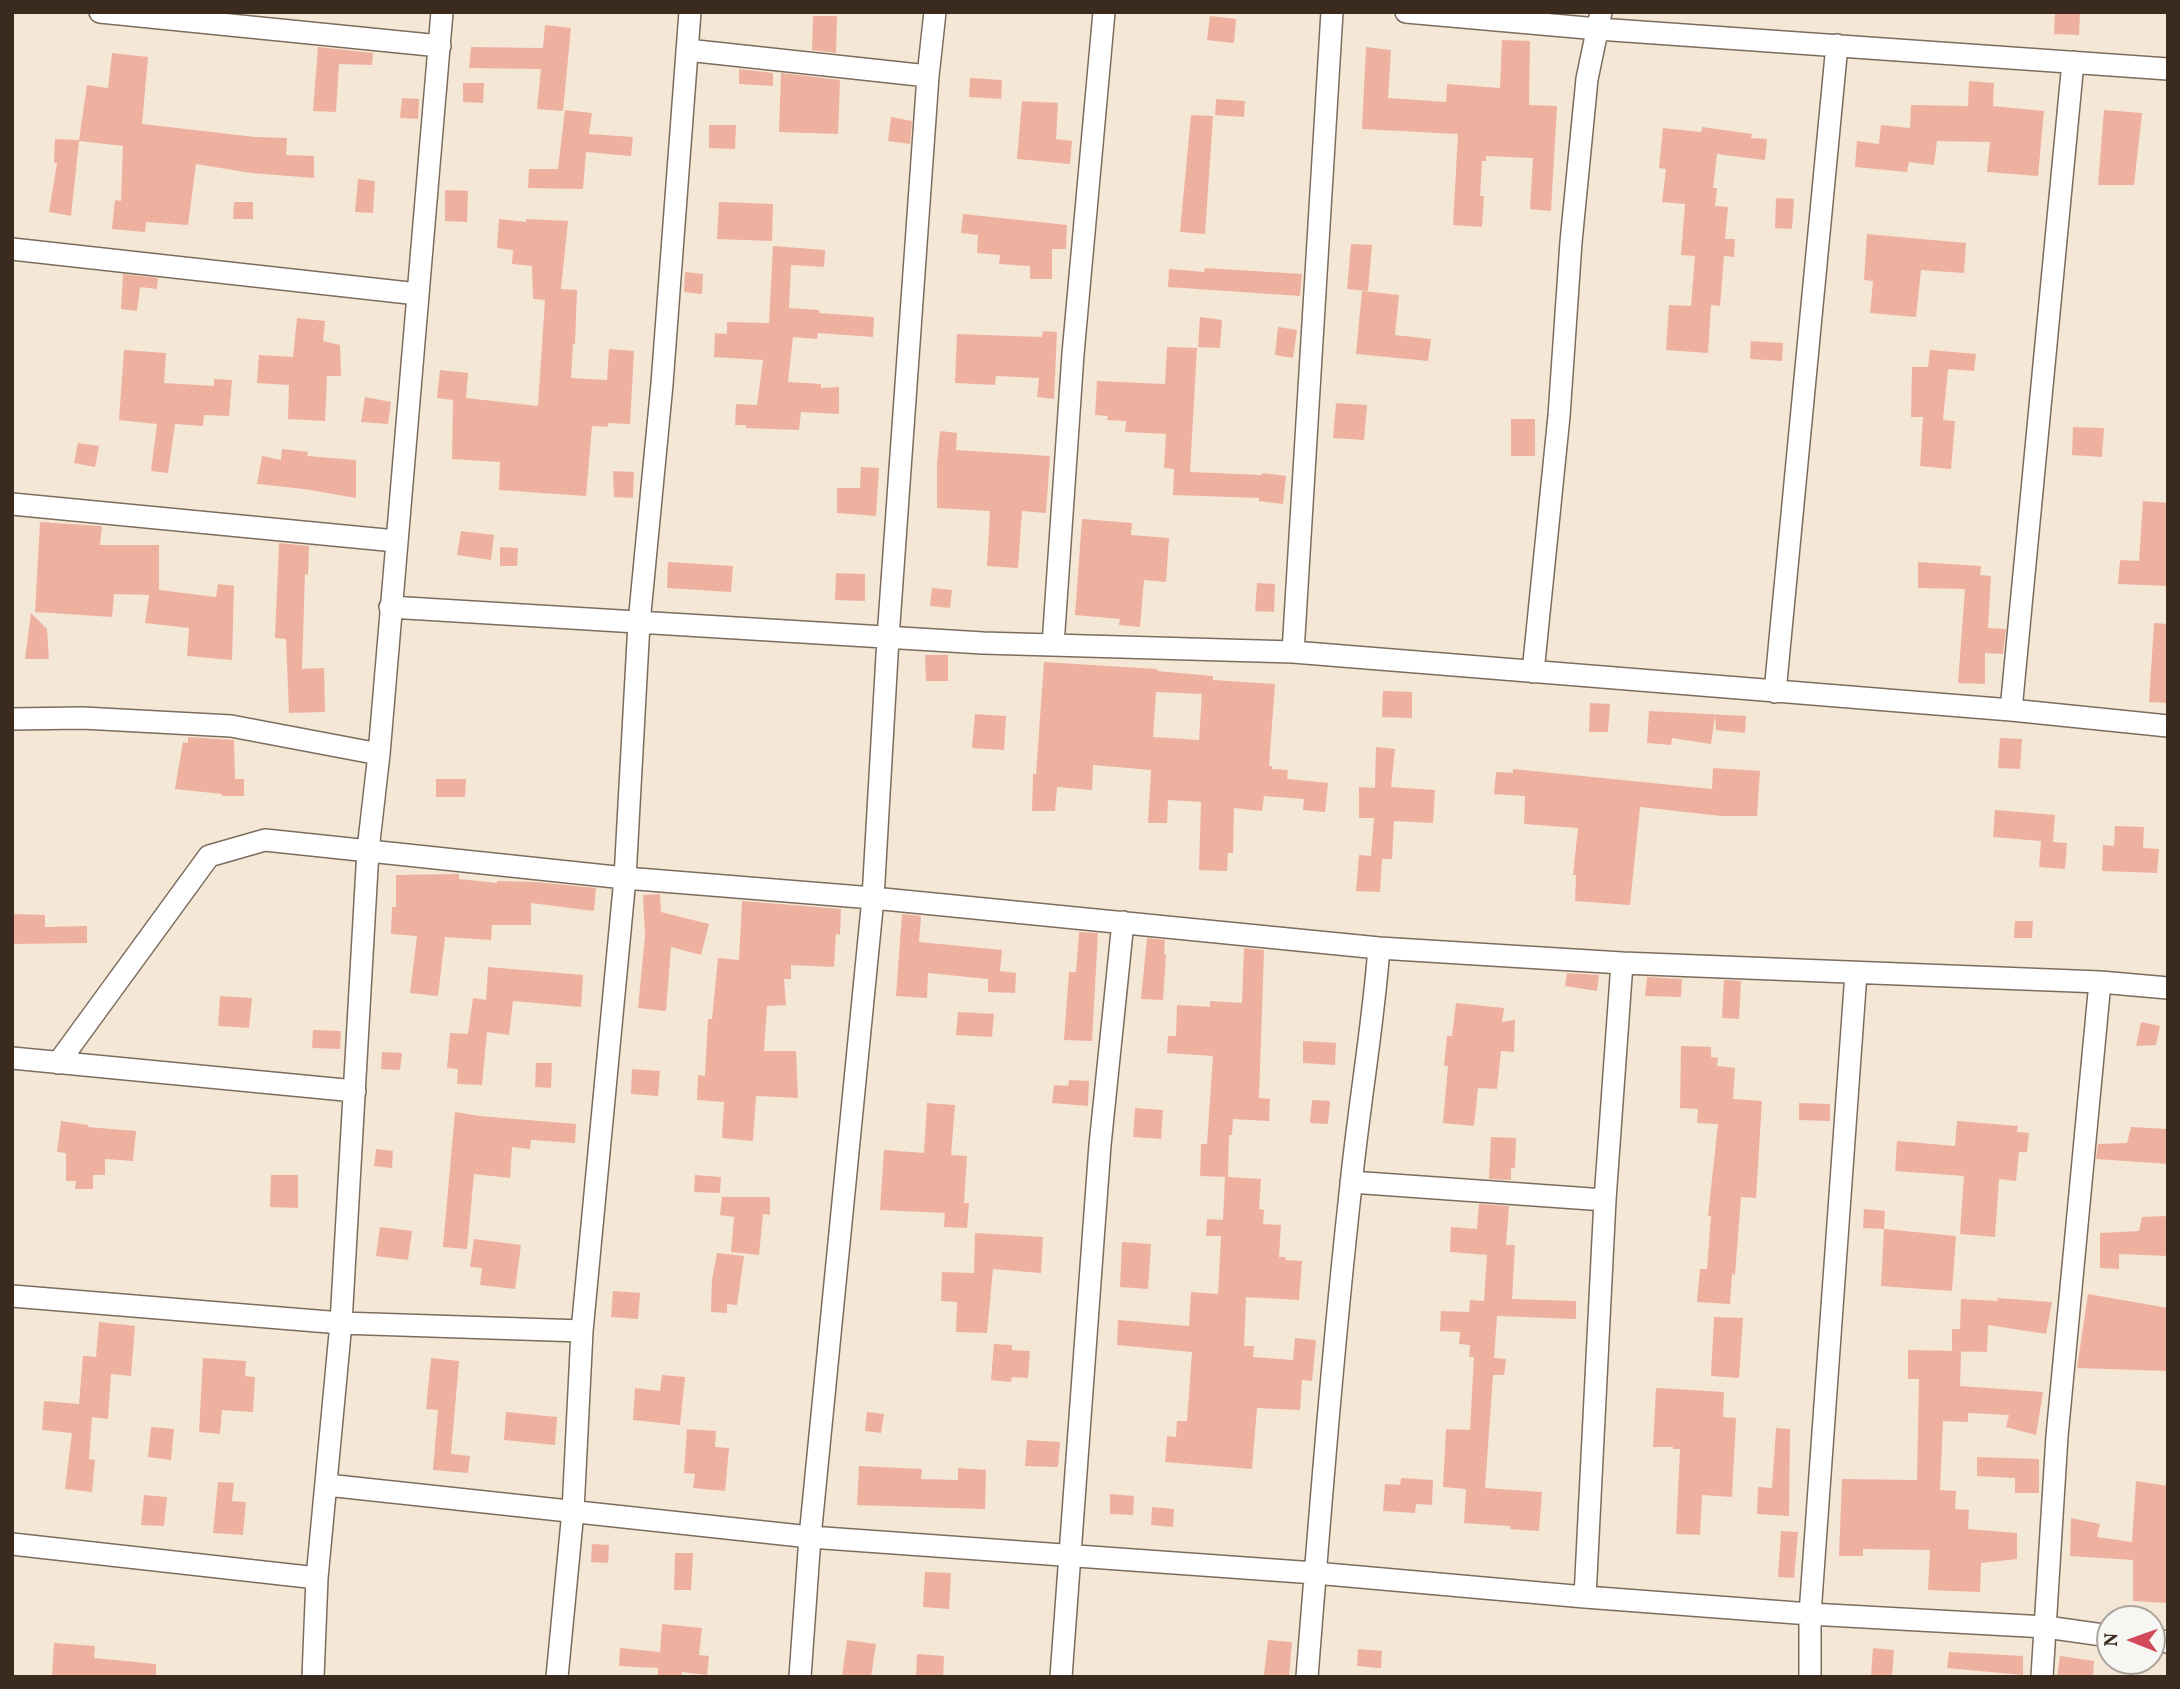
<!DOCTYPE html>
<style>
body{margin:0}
#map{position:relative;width:2180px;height:1689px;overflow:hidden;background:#f5e7d5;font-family:Vollkorn,serif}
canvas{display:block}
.frame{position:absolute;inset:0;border:14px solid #3b2a1e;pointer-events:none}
.north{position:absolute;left:2096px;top:1605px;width:70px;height:70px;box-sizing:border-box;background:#f6f6f2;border:2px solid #aba49d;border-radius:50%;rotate:271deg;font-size:19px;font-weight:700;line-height:28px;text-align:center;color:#3b2a1e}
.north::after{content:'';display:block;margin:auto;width:24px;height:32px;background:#d1495b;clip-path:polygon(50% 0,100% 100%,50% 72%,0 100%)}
</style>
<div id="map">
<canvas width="2180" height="1689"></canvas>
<div class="frame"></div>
<div class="north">N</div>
</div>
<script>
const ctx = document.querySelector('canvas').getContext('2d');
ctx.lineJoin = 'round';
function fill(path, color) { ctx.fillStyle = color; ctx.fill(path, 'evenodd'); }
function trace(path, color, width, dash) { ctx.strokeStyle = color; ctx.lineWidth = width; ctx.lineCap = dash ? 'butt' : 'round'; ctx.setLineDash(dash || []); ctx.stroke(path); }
fill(new Path2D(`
 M2055,12H2080L2079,35L2054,34Z
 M813,16H837L836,53L812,50Z
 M1210,16L1236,19L1234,43L1207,40Z
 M545,25L571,28L563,111L537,109L541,69L469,68L471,47L543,48Z
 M1502,40L1530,41L1529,105L1557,106L1551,211L1530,209L1533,158L1486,156V161H1482L1480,196H1484L1482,227L1453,225L1458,134L1362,129L1366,47L1391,50L1388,98L1446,102L1447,84L1500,88Z
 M318,47L373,53L372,65L339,64L336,112L313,111Z
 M112,53L148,57L142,124L255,137L287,138L286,155L314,156V178L251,173L196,164L188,225L146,222L145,232L112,229L115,200L121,201L123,146L79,141L71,216L49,212L57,163H54L55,139L79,140L87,85L108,88Z
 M739,69L773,73V86L739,84Z
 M781,73L840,80L838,134L779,132Z
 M970,78L1002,80L1001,99L969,97Z
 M1969,81L1994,83L1993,106L2044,111L2038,176L1987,172L1990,142L1937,141L1934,165L1909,162L1907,172L1855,167L1857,141L1879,144L1881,125L1910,128L1911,105L1968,106Z
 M463,83H484L483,103L463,102Z
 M402,98L419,99L418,119L400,118Z
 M1216,99L1245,101L1244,117L1215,115Z
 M1022,101L1058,103L1056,139L1072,141L1070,164L1017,159Z
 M565,110L592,113L589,134L633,137L631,156L586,152L583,189L528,188L529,169H558Z
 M2104,110L2142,113L2134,185H2098Z
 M1191,115L1213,116L1205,234L1180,232Z
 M891,117L912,121L910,144L888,141Z
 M709,125H736L735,149L709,148Z
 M1702,127L1752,134L1751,138L1767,139L1765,160L1717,154L1713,188H1717L1715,206L1728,207L1725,239H1735L1734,257L1724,256L1720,306L1711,305L1708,353L1666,350L1669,305L1691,306L1695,256L1681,255L1685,204L1662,202L1666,169L1659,168L1663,128L1701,132Z
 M358,179L375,181L373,213L355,212Z
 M445,190L468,191L467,222L445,221Z
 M1776,198L1794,199L1792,229L1775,228Z
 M234,202H253V219H233Z
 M719,202L773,204L772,241L717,239Z
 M963,214L1067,225L1066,249H1052V279H1030V266L999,264L1000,255L977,253L978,235L961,233Z
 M499,219L526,222V219L568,221L561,289L577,290L575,344H573L571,378L607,380L609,349L634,351L630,424L608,423V427L592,426L586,496L499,490L500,462L452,459L453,400L437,398L440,370L468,373L466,398L538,406L545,300L533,299L532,266L512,264L513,250L497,248Z
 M1867,234L1966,243L1964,273L1921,270L1916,317L1870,313L1873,281L1864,280Z
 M1351,244L1372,245L1368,291L1347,289Z
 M773,246L825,250L824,267L791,265L789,308L819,310V313L874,317L873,337L818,333L817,339L793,337L788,382L821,384V388L839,387V414L801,412L799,430L746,428V425H735L736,404L757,405L763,360L714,357L715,333L727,334V322L769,323Z
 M1205,268L1302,274L1300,296L1168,287L1169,269L1204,272Z
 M685,272L703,274L702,294L684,292Z
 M123,274L158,278L157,289L140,287L137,311L121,309Z
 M1362,291L1399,295L1395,335L1431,339L1428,361L1356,354Z
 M1200,317L1222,320L1220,348L1198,347Z
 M297,318L325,321L323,341L340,345L341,376H327L325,421L288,419L289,385L257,383L259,355L293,357Z
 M1278,327L1297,330L1293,358L1275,355Z
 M1043,331L1057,332L1054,399L1037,397L1039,378L996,376L995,385L955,383L957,334L1042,337Z
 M1751,341L1783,343L1782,361L1750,359Z
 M1167,347L1197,348L1190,472L1262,475V473L1286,476L1283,504L1259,501V498L1173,495L1174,469L1164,468L1166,434L1125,432L1126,421L1107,420L1108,416L1095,415L1097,381L1165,384Z
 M124,350L166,353L164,383L214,386V379L232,380L229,416L204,415L203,426L175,424L168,473L151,471L157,424L119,420Z
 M1930,350L1976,354L1974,371L1948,369L1943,420L1955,421L1951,469L1920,466L1923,417H1911L1912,367H1928Z
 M365,397L391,402L388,424L361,422Z
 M1336,403L1367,405L1364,440L1333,438Z
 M1511,419H1535V456H1511Z
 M2073,427L2104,428L2102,457L2072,455Z
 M940,431L957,433L956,450L1050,456L1046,513L1022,511L1018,568L987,566L990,511L937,508V465Z
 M78,443L99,446L95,467L74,463Z
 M282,449L308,452L307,456L356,460V498L304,489L257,484L262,456L281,460Z
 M861,467L879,468L876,516L837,513V488H860Z
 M613,471L634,472L633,498L614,497Z
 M2143,501L2168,503V586L2118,584L2120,560L2139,561Z
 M1082,519L1132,523L1131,535L1169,538L1166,582L1144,580L1140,627L1119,625L1120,619L1075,615Z
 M40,522L102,526L100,545H159V590L216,597L218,584L234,586L232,660L187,656L189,628L145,623L149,595L114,594L112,617L35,612Z
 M461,531L494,535L491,560L457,555Z
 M279,543L309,546L308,575L305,574L302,669L324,668L325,712L289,713L286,639L275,638Z
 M500,547L518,548L517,566H500Z
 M668,562L733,566L731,592L667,588Z
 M1918,562L1981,566L1980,575L1991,576L1988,628L2006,629L2003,654L1985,653V684L1958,683L1965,589L1918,588Z
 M836,573L865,574V601L835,600Z
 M1257,583L1275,584L1274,612L1255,611Z
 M932,588L952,590L950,608L930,606Z
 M31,613L47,629L49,659H25Z
 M2154,623L2168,624V703L2149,702Z
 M925,655H948V681H926Z
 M1044,662L1157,669V671L1213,676V680L1275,684L1269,766H1272V769L1288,770L1287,779L1328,783L1325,812L1303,810L1304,799L1264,796L1262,811L1234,808L1233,853H1228L1227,871L1199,870L1201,802L1168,800L1167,823H1148L1151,770L1093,765L1092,790L1057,787L1055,811H1032L1033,774H1036ZM1156,692L1202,694L1199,740L1153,737Z
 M1383,691L1412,692V718L1382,717Z
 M1590,703L1610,704L1608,732H1589Z
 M1649,711L1746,716L1745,733L1716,730L1715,716L1711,744L1672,738L1671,745L1647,743Z
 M975,714L1006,716L1004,750L972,748Z
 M188,737L234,740L235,779H244V796H222V794L175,789L183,742L188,743Z
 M2000,738L2022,739L2020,769L1998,768Z
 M1376,747L1395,749L1391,787L1435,790L1433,823L1394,821L1392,859H1382L1380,892L1356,891L1359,855L1371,856L1374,818H1359V787L1375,788Z
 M1713,768L1760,771L1757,816H1721L1640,807L1630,905L1575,901L1576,875H1573L1578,828L1524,824L1525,796L1494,794L1496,772L1513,773V769L1712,789Z
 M436,779H466L465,797H436Z
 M1995,810L2055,815L2053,842L2067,843L2065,869L2039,867L2041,841L1993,837Z
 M2115,826L2144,827L2143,848L2159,849L2157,873L2102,871L2103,845L2114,846Z
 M459,874V879L497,883V881L535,882L596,888L594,911L531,903V925H492L491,940L445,937L438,996L410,993L417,936L391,934L392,907H396V875Z
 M660,894L661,912L709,924L701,955L671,947L666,1011L638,1008L645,936L643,895Z
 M742,901L841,909L840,935L836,934L834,967L791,965V979H784L786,1005L767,1006L764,1051H796L798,1098L756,1096L753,1141L722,1138L724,1102L697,1100L698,1075L705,1076L708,1019H712L718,958L739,960Z
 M12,914L45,915V927L87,926V943L12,944Z
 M902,914L921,916L919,942L1002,950L1000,971L1016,973L1015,993L988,992V979L928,973L927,998L896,996Z
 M2015,921H2033L2032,938H2014Z
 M1079,932L1098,933L1092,1041L1064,1040L1069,972H1076Z
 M1147,938L1165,940L1164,954H1166L1163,1000L1141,999Z
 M1244,948L1264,950L1259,1098L1270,1099L1269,1121L1233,1119L1232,1135H1229L1228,1177L1261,1179L1259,1209L1264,1210L1263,1224L1281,1225L1279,1257H1286L1285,1260L1302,1261L1299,1300L1246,1297L1244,1346H1254L1253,1357L1293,1360L1295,1338L1316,1340L1312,1381L1302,1380L1300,1410L1257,1408L1252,1469L1165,1462L1167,1436L1176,1437L1177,1421H1187L1192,1352L1117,1345L1118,1320L1189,1326L1191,1292L1218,1294L1221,1236H1206L1207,1219L1223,1220L1225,1177L1200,1176L1201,1144H1207L1213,1056L1167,1053L1168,1036H1176L1177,1005L1210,1007V1001L1242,1003Z
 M488,967L583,975L581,1007L513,1001L509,1035L487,1032L482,1085L457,1084L458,1069L447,1068L450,1033L468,1034L473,998L486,1000Z
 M1567,973L1599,975L1597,991L1565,986Z
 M1647,977L1682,979L1681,997L1645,996Z
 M1724,980L1741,981L1739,1019L1722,1018Z
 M220,996L252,998L249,1028L218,1026Z
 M1456,1003L1504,1008L1502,1022L1515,1020L1514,1052L1501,1051L1497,1089L1478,1088L1474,1126L1443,1123L1448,1066H1444L1447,1036H1452Z
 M958,1012L994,1014L992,1037L956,1035Z
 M2141,1022L2160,1026L2156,1045L2136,1046Z
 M313,1030L341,1031L340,1049L312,1048Z
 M1303,1041L1336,1043L1335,1065L1303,1063Z
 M1681,1046L1711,1047V1057L1718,1058L1717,1066L1735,1068L1733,1099L1762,1101L1756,1198L1741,1197L1735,1275L1732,1274L1730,1304L1697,1302L1700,1269H1707L1711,1216H1708L1718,1124L1697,1123L1698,1109L1680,1108Z
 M382,1052L402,1053L400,1070L381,1069Z
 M536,1063H552L551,1088L535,1087Z
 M632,1069L660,1071L658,1096L631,1094Z
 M1069,1080L1089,1081L1088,1106L1052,1103L1054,1085L1068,1086Z
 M1312,1100L1330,1101L1328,1124L1310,1123Z
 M927,1103L955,1105L951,1155L967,1156L964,1203H969L967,1228L944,1227L945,1213L880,1210L884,1150L924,1153Z
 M1799,1103L1830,1104V1121L1799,1120Z
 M1135,1108L1163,1110L1161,1139L1133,1137Z
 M455,1112L479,1116L576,1124L575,1143L531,1140L530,1149L512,1147L510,1178L474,1174L467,1249L443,1247Z
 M61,1121L88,1125V1127L136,1131L133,1161L105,1159V1175H93V1189H75L76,1181H66V1153L57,1152Z
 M1957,1121L2018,1126L2017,1132L2029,1133L2027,1152H2019L2016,1181L1999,1179L1995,1237L1960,1234L1964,1176L1895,1171L1897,1141L1955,1146Z
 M2131,1127L2168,1129V1164L2096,1159L2098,1144L2127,1143Z
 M1491,1137L1516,1138L1515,1168H1511V1180L1489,1179Z
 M376,1149L393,1151L392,1168L374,1166Z
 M271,1175H298V1208L270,1207Z
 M695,1175L721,1177L720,1193L694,1192Z
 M722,1197H770V1215L763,1214L759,1255L731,1252L734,1217L720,1215Z
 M1479,1204L1509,1206L1506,1245H1515L1512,1299L1576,1301V1319L1497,1316L1494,1358L1506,1359L1504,1375H1493L1485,1488L1542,1492L1539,1531L1510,1529V1526L1464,1523L1466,1489L1443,1487L1446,1429L1470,1430L1474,1357H1469L1470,1345L1459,1344L1460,1332L1440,1331L1441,1311L1469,1312L1470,1300L1484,1301L1487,1255L1450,1252L1451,1227L1477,1229Z
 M1864,1209L1885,1211L1884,1229L1863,1228Z
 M2168,1216V1256L2119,1254V1269L2100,1268V1233L2139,1231L2142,1217Z
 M380,1227L412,1231L408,1260L376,1256Z
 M1884,1229L1956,1236L1952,1291L1881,1286Z
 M975,1233L1043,1237L1041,1273L993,1269L987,1333L956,1332L957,1302L941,1301L942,1272L974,1273Z
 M474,1239L521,1245L515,1289L480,1285L482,1268L470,1267Z
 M1122,1242L1151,1244L1148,1289L1120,1287Z
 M717,1253L744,1256L737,1305L727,1304V1313L711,1312L712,1280Z
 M613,1291L640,1293L638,1319L611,1317Z
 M2088,1294L2168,1308V1371L2077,1368Z
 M1997,1298L2052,1302L2046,1334L1988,1325L1987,1352L1952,1351V1329H1960L1961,1299L1998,1301Z
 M1714,1317L1743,1318L1739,1378L1711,1376Z
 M99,1322L135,1326L131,1376L111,1374L108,1419L92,1417L89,1459L95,1460L92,1492L65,1489L72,1433L42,1430L44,1401L79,1404L83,1356L96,1357Z
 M994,1344L1012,1345V1350L1030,1351L1028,1378L1012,1377L1011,1382L991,1380Z
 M1908,1350L1961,1351L1960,1386L2043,1392L2036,1435L2006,1427L2009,1415L1968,1413V1422L1943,1421L1940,1490L1956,1491L1955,1509L1969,1510L1968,1529L2017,1533V1559L1981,1563L1980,1592L1928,1590L1930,1550L1863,1549V1556H1839L1842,1479L1917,1480L1919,1379H1908Z
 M203,1358L246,1361L245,1376L255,1377L253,1412L222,1410L220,1434L199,1432Z
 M431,1358L459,1361L451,1454L470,1456L468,1473L433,1470L438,1410L426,1409Z
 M662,1375L685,1377L680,1425L633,1420L635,1388L660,1391Z
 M1656,1388L1724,1392L1723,1417L1736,1418L1732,1497L1702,1495L1700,1535L1676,1534L1680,1449H1673V1447H1653Z
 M506,1412L557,1417L555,1445L504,1440Z
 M867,1412L884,1414L881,1433L865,1431Z
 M151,1427L174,1429L171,1460L148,1457Z
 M1776,1428L1790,1429L1789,1516L1757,1514L1758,1487L1772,1488Z
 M687,1429L716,1431L715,1447L729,1448L725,1491L693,1488L695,1474L684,1473Z
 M1027,1440L1060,1442L1058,1467L1025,1466Z
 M1977,1457L2039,1459V1493H2015V1478L1977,1476Z
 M859,1466L922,1469L921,1479L958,1480V1468L986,1470L985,1509L857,1505Z
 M1401,1478L1433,1480L1432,1505L1416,1504L1415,1513L1383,1511L1385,1484L1400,1485Z
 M2136,1481L2168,1486V1603L2133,1601V1560L2070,1556L2071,1518L2100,1524L2097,1537L2132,1542Z
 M218,1482L234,1483L232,1501L246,1502L243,1535L213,1533Z
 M1110,1494L1134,1496L1133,1515L1110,1514Z
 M144,1495L167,1497L164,1526L141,1525Z
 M1152,1507L1174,1509L1173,1527L1151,1525Z
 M1781,1531L1798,1532L1794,1578L1778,1577Z
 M592,1544L609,1545L608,1563L591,1562Z
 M675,1553H693L691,1590H674Z
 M925,1572L951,1573L949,1609L923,1607Z
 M662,1624L702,1628L699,1655L709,1656L707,1675L682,1672L681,1677H658V1668L619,1666L620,1648L660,1652Z
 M847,1640L876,1644L871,1677H842Z
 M1268,1640L1292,1642L1289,1677L1264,1675Z
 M54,1643L95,1646L94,1658L156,1664V1677H52Z
 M1873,1648L1894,1650L1892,1677H1871Z
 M1358,1649L1382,1651L1381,1668L1357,1666Z
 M1949,1652L2023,1656V1675L1947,1668Z
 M917,1654L944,1656L943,1677H916Z
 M2060,1656L2094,1661L2093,1677H2057Z`), '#eeb19f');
const street = new Path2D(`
 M100,12L440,46
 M1406,12L1598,29L2168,69
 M687,50L928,76
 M12,249L418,294
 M12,504L396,541
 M390,607L983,643L1293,652L2011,710L2168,726
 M1053,645L1073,354L1104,12
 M1293,652L1332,12
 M1533,672L1559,416L1571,242L1587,79L1601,12
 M1775,692L1837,45
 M2011,710L2073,62
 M12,719L83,718L231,726L379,754
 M12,1058L355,1091
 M58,1063L209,856L265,840L625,878L873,898L1379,948L1622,963L2100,982L2168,988
 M1351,1182L1605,1200
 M12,1296L341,1323L582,1331
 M327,1485L810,1537L1315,1573L1585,1597L1810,1614L2046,1627L2110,1636
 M12,1544L317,1578
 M1585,1597L1605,1200L1622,963
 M2152,1640L2168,1642
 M313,1677L317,1578L341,1323L368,850L379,754L442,12
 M557,1677L573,1511L582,1331L625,878L639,623L662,384L690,12
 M800,1677L810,1537L873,898L888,638L928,76L935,12
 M1061,1677L1100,1145L1123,922
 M1307,1677C1320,1513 1333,1348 1351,1185C1359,1105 1373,1027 1379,948
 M1810,1677V1614L1856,973
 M2042,1677L2057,1436L2100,982`);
trace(street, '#7c6c5e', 24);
trace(street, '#fff', 21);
</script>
